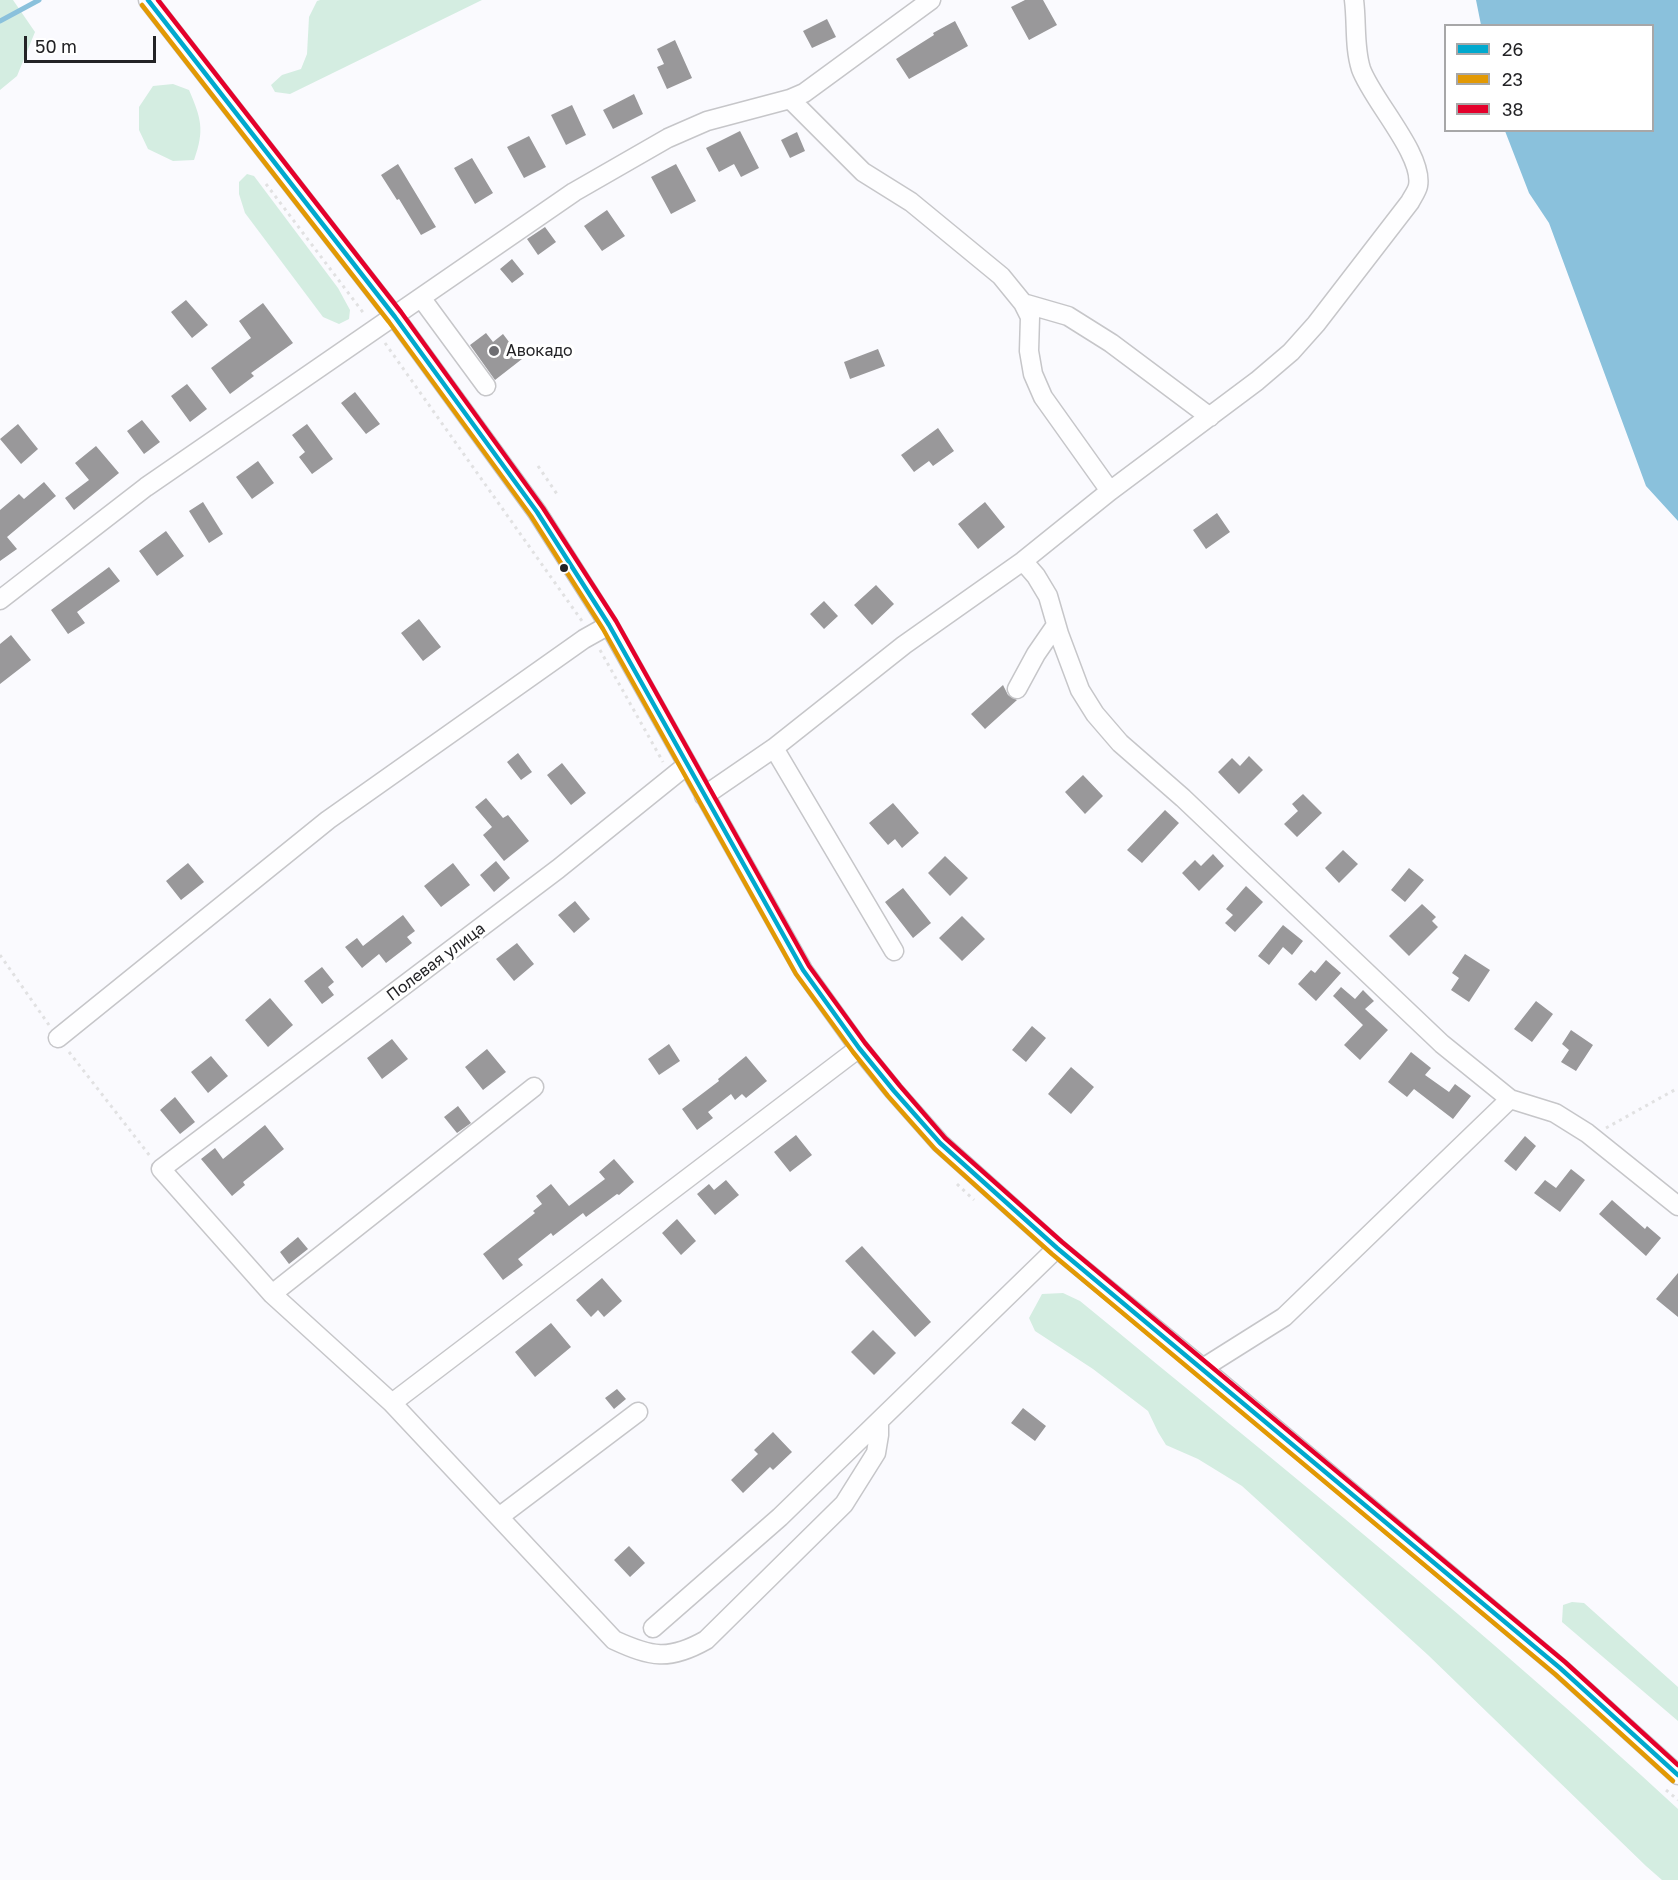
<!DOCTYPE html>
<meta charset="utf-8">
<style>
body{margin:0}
#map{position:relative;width:1678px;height:1880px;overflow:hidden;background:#fafafe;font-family:"Golos Text",sans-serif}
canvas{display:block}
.legend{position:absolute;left:1444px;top:24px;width:210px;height:108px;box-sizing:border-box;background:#fff;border:2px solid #a7a7a8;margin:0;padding:8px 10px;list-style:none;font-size:18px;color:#232326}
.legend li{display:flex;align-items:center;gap:12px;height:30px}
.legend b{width:30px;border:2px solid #a7a7a8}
.scale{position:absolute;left:24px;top:36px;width:132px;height:27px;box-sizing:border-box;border:3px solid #232326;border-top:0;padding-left:8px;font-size:18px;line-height:21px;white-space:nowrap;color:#232326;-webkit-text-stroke:4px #fff;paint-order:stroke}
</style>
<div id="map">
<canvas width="1678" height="1880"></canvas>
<ul class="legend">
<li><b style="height:8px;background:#00a9ce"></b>26</li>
<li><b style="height:8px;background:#e29904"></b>23</li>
<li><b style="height:8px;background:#e4002b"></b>38</li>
</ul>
<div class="scale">50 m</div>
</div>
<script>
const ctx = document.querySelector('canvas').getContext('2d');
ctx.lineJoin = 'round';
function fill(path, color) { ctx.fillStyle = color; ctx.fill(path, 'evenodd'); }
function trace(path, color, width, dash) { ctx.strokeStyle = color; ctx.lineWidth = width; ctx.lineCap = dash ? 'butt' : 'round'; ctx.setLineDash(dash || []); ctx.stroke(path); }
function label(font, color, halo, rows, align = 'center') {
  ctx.font = font + ' "Golos Text",sans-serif'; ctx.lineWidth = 6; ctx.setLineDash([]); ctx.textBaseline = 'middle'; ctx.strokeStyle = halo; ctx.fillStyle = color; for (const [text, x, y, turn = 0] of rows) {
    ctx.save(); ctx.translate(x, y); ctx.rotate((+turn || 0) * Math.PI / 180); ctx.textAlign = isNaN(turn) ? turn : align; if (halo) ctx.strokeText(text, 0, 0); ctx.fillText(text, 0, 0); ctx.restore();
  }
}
fill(new Path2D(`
 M0,0H13L35,32L17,76L0,90Z
 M320,0H482L290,94L275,92L271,85L282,75L301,69L307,54L309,17L317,1Z
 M173,84L189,90C201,118 205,130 194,160L173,161L148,149L139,130V107L153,86Z
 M247,174L254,176L338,288L350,310L349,319L339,324L323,317L245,213L239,194V182Z
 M1063,1293L1080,1301C1282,1467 1486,1631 1678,1809V1880H1662L1646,1866L1428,1655L1242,1486L1198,1459L1166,1445L1158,1432L1148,1411L1093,1369L1035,1331L1029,1318L1042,1294Z
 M1572,1602L1584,1603L1678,1687V1721L1562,1622L1563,1605Z`), '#d4ede1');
fill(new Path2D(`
 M1476,0H1678V521L1646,486L1549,223L1529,193L1505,131L1652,130V26L1481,25Z`), '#8ac1dc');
trace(new Path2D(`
 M0,21L39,0`), '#8ac1dc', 5);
fill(new Path2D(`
 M1025,0H1043L1057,25L1029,40L1011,7Z
 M827,19L836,37L812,48L803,31Z
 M955,21L968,46L909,79L896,59L934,35L933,33Z
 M675,40L692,78L667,89L657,67L664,64L657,49Z
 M634,94L643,114L613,129L603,110Z
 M572,105L586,135L566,145L551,115Z
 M740,131L759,168L741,177L734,164L719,172L706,148Z
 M797,132L805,151L790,158L781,140Z
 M529,136L546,167L524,178L507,147Z
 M472,158L493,193L475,204L454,168Z
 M398,164L436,227L421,235L399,199L397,200L381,175Z
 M676,164L696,201L671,214L651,177Z
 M607,210L625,236L602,251L584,226Z
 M545,227L556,242L538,255L527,239Z
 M512,259L524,274L512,283L500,269Z
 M186,300L208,325L192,338L171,312Z
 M263,303L293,343L251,373L254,376L230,394L211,368L251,338L239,321Z
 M486,333L493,342L503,334L522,359L495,380L470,345Z
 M878,349L885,366L850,379L844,362Z
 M187,384L207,409L190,422L171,396Z
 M355,392L380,424L366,434L341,403Z
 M142,420L160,442L144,454L127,431Z
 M18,424L38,449L21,464L0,439Z
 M307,424L333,459L312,474L299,457L305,452L292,435Z
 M938,428L954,451L933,466L929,461L914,472L901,455Z
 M96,446L119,473L74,510L65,498L89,480L75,463Z
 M258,461L274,483L252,499L236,477Z
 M44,482L56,496L7,537L17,549L0,561V510L19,494L24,499Z
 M203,502L223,534L209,543L189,511Z
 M985,502L1005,527L978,549L958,524Z
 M1217,513L1230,532L1206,549L1193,530Z
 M166,531L184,556L157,576L139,551Z
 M109,567L120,581L77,612L85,623L68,634L51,610Z
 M876,585L894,604L872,625L854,605Z
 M824,601L838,616L824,629L810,614Z
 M419,619L441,647L423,661L401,633Z
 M11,635L31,660L0,684V644Z
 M1003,685L1008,695L1017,700L985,729L971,714Z
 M518,753L532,772L521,780L507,762Z
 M1249,756L1263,770L1239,794L1218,772L1232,758L1240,766Z
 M562,763L586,793L571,805L547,775Z
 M1083,775L1103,796L1085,814L1065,792Z
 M1303,794L1322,813L1297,837L1284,824L1298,811L1292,804Z
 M486,798L503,818L508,815L529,841L504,861L483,835L492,827L475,807Z
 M893,803L919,833L902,848L895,839L888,845L869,823Z
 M1165,810L1179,823L1142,863L1127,850Z
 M1343,850L1358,864L1339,883L1325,868Z
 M1213,854L1224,866L1199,891L1182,873L1195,860L1201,866Z
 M945,856L968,878L950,896L928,873Z
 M496,861L510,878L494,892L480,875Z
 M188,863L204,882L181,900L166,881Z
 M453,863L470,885L441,907L424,886Z
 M1409,868L1424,880L1405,902L1391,890Z
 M1246,886L1263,902L1235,932L1225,923L1233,915L1226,909Z
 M903,888L931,923L913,938L885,902Z
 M575,901L590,919L574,933L558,915Z
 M1422,904L1436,917L1432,921L1438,927L1409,956L1389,936Z
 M403,915L415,931L407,937L412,943L386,963L379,954L362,968L345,947L357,938L363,946Z
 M962,916L985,939L962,961L939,938Z
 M1283,925L1303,941L1292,955L1283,947L1269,965L1258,956Z
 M517,943L534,964L514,981L496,959Z
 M1465,954L1490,970L1469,1002L1451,990L1459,978L1452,973Z
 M1326,960L1341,973L1316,1001L1298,984L1311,970L1315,973Z
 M322,967L334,982L328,987L334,995L322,1004L304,981Z
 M1341,987L1355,999L1363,990L1374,1001L1365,1009L1388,1030L1360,1060L1344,1045L1363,1025L1333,996Z
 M270,998L293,1025L268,1047L245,1020Z
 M1536,1001L1553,1014L1532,1042L1514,1029Z
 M1032,1026L1046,1038L1026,1062L1012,1050Z
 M1571,1030L1593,1045L1576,1071L1561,1062L1569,1050L1562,1044Z
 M392,1039L408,1059L382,1079L367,1058Z
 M669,1044L680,1061L659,1075L648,1059Z
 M487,1049L506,1072L483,1090L465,1067Z
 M1411,1052L1431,1068L1425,1075L1449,1092L1455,1084L1471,1096L1453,1119L1414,1089L1407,1097L1388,1082Z
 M211,1056L228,1076L208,1093L191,1072Z
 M746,1056L767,1081L746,1098L742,1094L735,1100L731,1094L708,1112L713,1118L697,1130L682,1109L719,1081L718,1079Z
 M1071,1067L1094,1087L1071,1114L1048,1094Z
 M175,1097L195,1122L180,1134L160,1110Z
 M458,1106L471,1123L457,1133L444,1117Z
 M265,1125L284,1149L243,1182L245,1185L232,1196L201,1159L215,1148L223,1159Z
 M796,1135L812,1155L790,1172L774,1152Z
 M1525,1136L1536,1146L1516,1171L1504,1161Z
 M614,1159L634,1182L619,1195L617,1194L586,1217L583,1213L553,1236L551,1233L518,1259L523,1265L503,1280L483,1254L535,1213L533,1211L542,1204L536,1196L551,1184L569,1206L605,1179L599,1172Z
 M1571,1169L1585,1180L1560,1212L1534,1193L1545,1180L1556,1188Z
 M726,1180L739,1195L715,1215L697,1194L709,1184L714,1190Z
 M1612,1200L1645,1229L1647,1226L1661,1238L1646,1256L1599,1214Z
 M677,1219L696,1241L681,1255L662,1233Z
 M298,1237L308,1249L289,1264L280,1252Z
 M862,1246L931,1322L915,1337L845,1261Z
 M1678,1273V1317L1656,1299Z
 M602,1278L622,1301L604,1317L598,1310L591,1317L576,1300Z
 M551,1323L571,1347L535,1377L515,1352Z
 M873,1330L896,1353L874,1375L851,1352Z
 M617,1389L626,1399L614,1409L605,1398Z
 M1023,1408L1046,1426L1035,1441L1011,1423Z
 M773,1432L792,1452L773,1470L770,1467L743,1493L731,1480L758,1454L754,1450Z
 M629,1546L645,1563L630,1577L614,1560Z`), '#99989a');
const minor = new Path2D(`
 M148,0L395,317L537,512L609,625L803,970L859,1048L894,1091L940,1143L1057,1248L1203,1368L1560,1668L1678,1775
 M790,99L863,172L911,202L1001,276L1023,303L1030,317L1029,351L1033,374L1043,397L1110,491
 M422,299L486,386
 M1023,303L1068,316L1111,343L1210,417
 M1023,561L1036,576L1048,596L1059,634L1080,690L1095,714L1120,743L1183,798L1442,1044L1510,1099L1555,1113L1587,1133L1678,1206
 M0,600L146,487L574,192L668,138L707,121L790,99L804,93L931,0
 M1017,689L1036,654L1056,625
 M774,748L894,951
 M687,765L558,869L161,1169L272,1294L392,1403L614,1640C651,1657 669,1661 706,1640L844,1504L876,1453L879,1435V1421
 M704,796L774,748L904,645L1023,561L1110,491L1257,381L1291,352L1316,324L1410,202C1412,198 1417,191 1418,186C1424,155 1372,100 1361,69C1354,47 1357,23 1354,0
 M58,1038L328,820L584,639L609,625
 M272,1294L534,1087
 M1203,1368L1284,1317L1510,1099
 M392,1403L859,1048
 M499,1517L638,1412
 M653,1628L780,1517L1057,1248`);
trace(minor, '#c6c6c9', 21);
trace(new Path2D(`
 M266,184L365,315
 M385,343L582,621
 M538,466L559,497
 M600,650L663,762
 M0,955L49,1025
 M69,1052L150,1156
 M1606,1128L1678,1088
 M957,1184L974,1200
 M1666,1790L1678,1800`), '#e1e1e2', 3, [3, 4.5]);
trace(minor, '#fefeff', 18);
trace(new Path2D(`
 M148,0L395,317L537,512L609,625L803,970L859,1048L894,1091L940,1143L1057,1248L1560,1668L1678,1775`), '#00a9ce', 4.5);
trace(new Path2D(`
 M142,5L389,322L531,516L603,629L796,974L853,1052L888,1096L935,1149L1052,1254L1555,1674L1673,1781`), '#e29904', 4.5);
trace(new Path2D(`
 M158,0L401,312L543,508L616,621L809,966L865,1043L900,1086L945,1138L1062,1242L1565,1662L1678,1765`), '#e4002b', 4.5);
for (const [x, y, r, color] of [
 [494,351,6,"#6e6e72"],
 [564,568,5,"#232326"]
]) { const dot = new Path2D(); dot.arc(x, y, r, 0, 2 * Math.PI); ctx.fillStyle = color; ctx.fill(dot); trace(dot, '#fff', 2); }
label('16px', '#232326', '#fff', [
 ["Авокадо",506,351]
], 'left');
label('16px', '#232326', '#fff', [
 ["Полевая улица",436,962,-37]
]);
</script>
